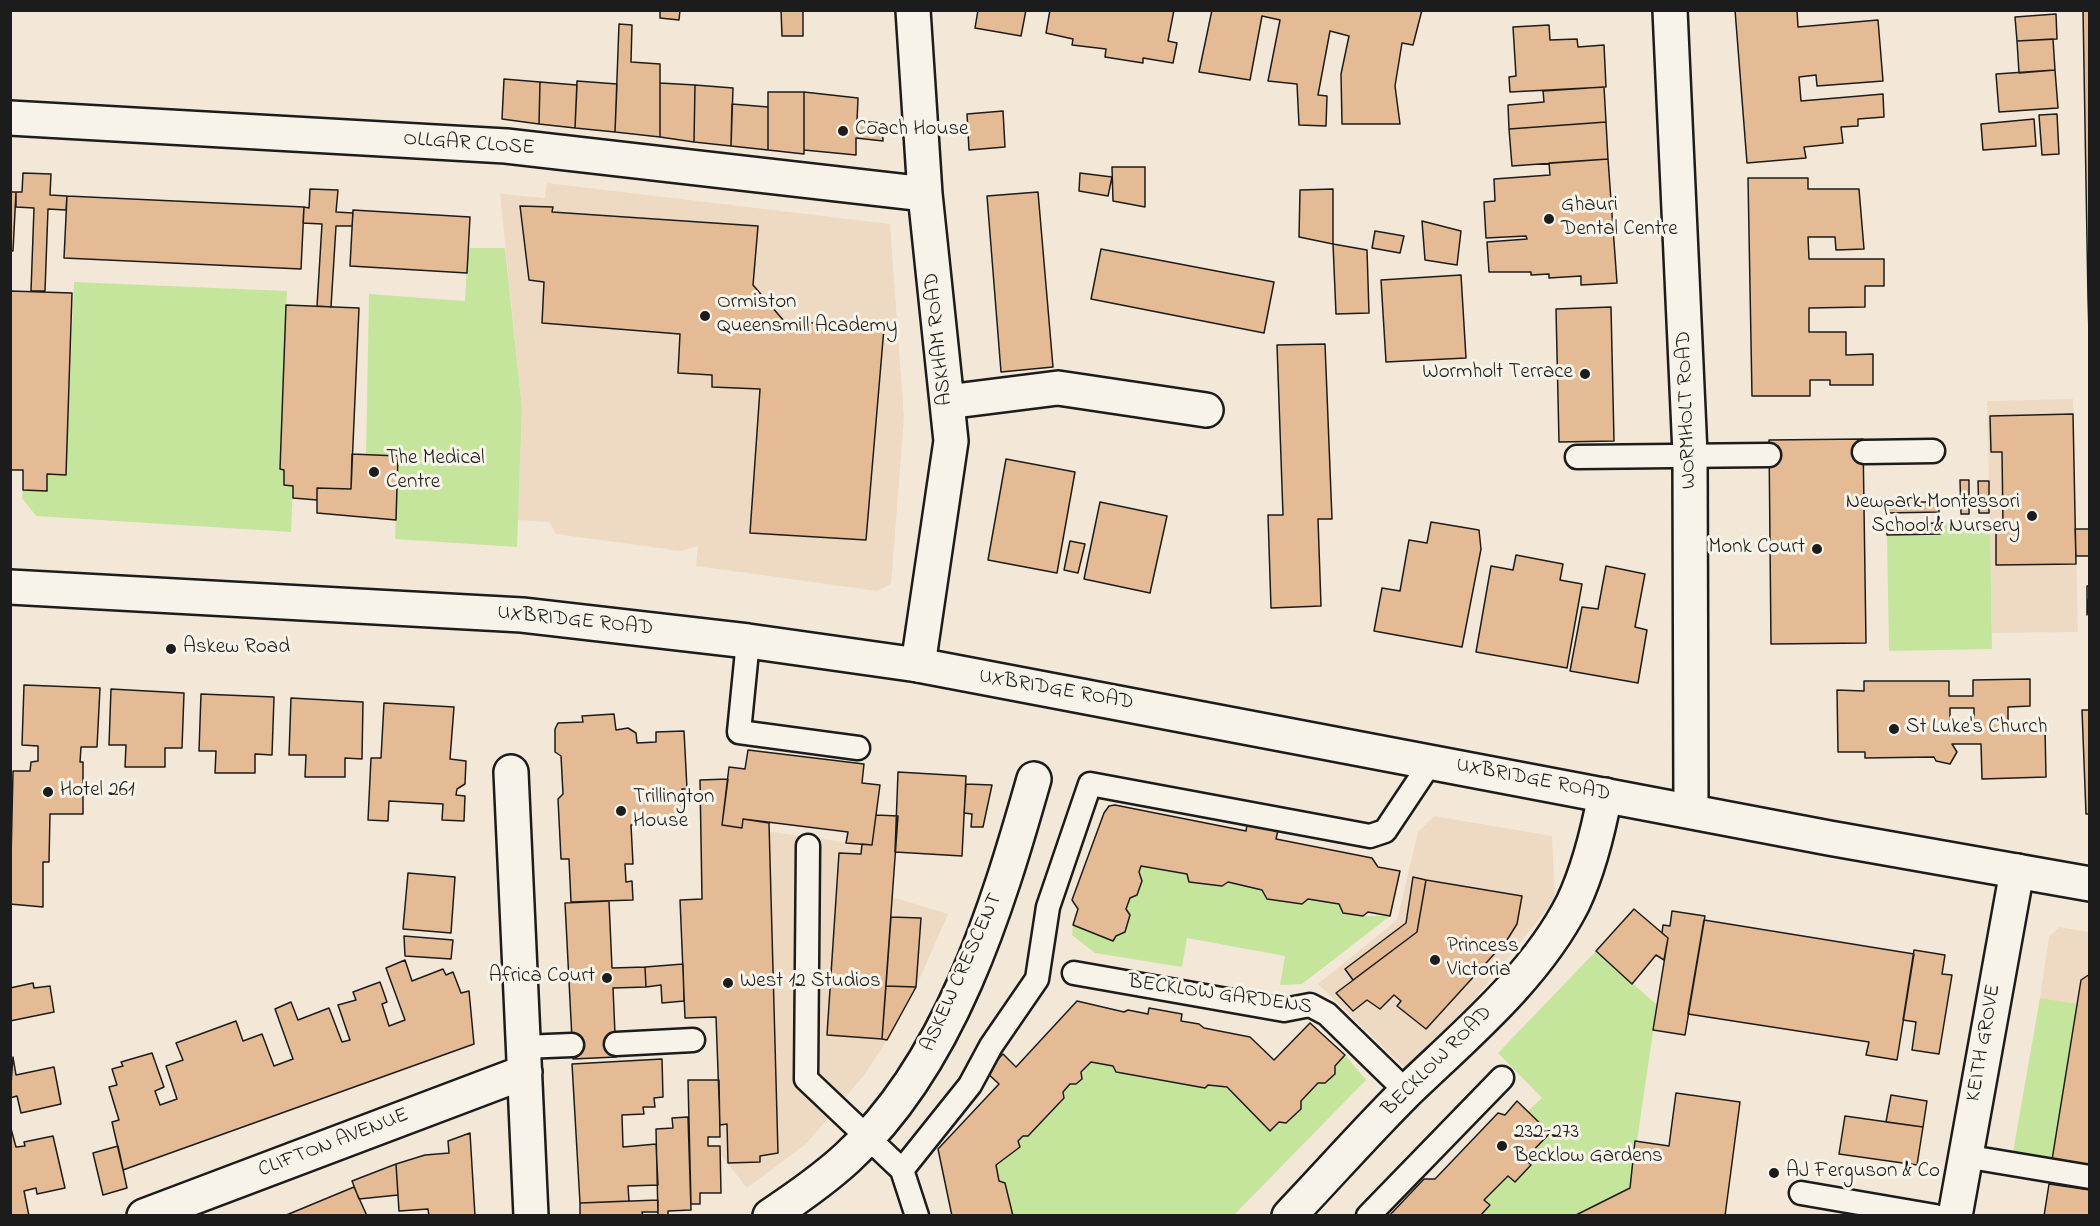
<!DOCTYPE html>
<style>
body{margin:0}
#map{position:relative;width:2100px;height:1226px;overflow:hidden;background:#f3e8d7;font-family:"Indie Flower",sans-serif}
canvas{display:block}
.frame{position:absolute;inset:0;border:12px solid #1c1c1c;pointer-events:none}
</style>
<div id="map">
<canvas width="2100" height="1226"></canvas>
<div class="frame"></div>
</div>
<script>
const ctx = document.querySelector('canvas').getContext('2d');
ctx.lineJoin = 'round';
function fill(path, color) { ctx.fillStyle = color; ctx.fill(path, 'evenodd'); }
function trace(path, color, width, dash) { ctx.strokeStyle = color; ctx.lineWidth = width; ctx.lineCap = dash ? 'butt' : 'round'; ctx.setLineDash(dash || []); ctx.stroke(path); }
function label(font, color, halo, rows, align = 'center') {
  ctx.font = font + ' "Indie Flower",sans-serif'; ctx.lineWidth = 6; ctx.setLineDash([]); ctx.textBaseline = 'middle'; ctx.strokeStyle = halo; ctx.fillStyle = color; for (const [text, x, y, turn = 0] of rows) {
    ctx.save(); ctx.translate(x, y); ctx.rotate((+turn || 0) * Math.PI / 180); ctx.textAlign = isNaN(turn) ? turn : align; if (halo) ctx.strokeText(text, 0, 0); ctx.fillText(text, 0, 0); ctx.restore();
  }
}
fill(new Path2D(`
 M547,183L890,224L904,418L891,584L877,591L696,566L698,546L681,551L556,534L549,522L518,520L522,408L500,194L545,198Z
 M2073,399L2078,632L1992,633L1987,401Z
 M1434,816L1552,836L1555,899L1413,1076L1318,984L1397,920L1418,832Z
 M700,822L895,849L892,897L948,914L916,987L887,1040L865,1074L807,1143L747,1188L720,1154L716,1017L685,1018L680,900L702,898Z
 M2059,927L2089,932V1007L2040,998L2049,937Z`), '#eedac3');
fill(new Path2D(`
 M468,248H505L522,408L517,547L395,539L398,456L366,455L369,294L465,301Z
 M74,282L287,291L280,469L284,470V485L293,486L291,532L36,516L22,498L23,490L47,491V474H66Z
 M1990,522L1992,649L1889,651L1887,535L1939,534L1940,523Z
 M1141,866L1187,874L1190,882L1222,886L1228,882L1262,890L1267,899H1308L1339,904L1343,913L1363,916H1390L1302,984L1280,985L1285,956L1187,938L1182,967L1095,953L1072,935L1073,925L1113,941L1116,936L1125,932L1130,915L1126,909L1130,898L1137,895L1142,881L1139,872Z
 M1596,951L1657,1005L1630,1188L1574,1215L1480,1216L1490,1205L1484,1200L1508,1176L1530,1165L1525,1159L1550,1133L1528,1111L1542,1098L1498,1053Z
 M2040,998L2077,1004L2052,1160L2013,1152Z
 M1345,1055L1366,1080L1234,1215H1013L1005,1183L999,1181L996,1165L1019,1147L1018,1141L1023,1136H1028L1063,1098V1092L1070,1084H1076L1082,1079L1081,1072L1091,1062L1113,1066L1116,1073L1204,1088L1208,1085L1227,1087L1279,1122L1287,1123L1301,1109V1101L1318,1083H1325L1334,1074L1335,1066Z`), '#c5e59d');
const building = new Path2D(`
 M680,10L679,20L660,18V11H636Z
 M803,10V36H782L781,10Z
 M978,10H1026L1021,36L975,28Z
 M1050,10H1174L1168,41L1177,43L1173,63L1143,58V63L1105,57L1106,49L1072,45L1073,39L1046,33Z
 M1212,10H1422L1413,45L1402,43L1395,86L1400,124H1342L1341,74L1349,36L1330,31L1318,95L1327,96L1326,126L1299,125L1297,84L1268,81L1280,20L1262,16L1250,80L1199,72Z
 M1735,10H1797L1798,27L1878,20L1883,81L1817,86L1816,75L1799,77L1801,101L1883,94L1884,117L1858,119V126L1841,127L1843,143L1804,147L1806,158L1747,163Z
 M2083,10H2090V371L2088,298Z
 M2056,14L2057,39L2017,41L2015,17Z
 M619,24L632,25L631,62L660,64V137L615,132Z
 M1549,25L1550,40L1577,39L1578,47L1604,45L1606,87L1510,92L1509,77L1516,76L1513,27Z
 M2053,39L2055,70L2019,73L2017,41Z
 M2055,70L2058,108L1999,112L1996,74Z
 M504,79L540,82L539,124L502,119Z
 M577,81L617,84L615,132L575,128Z
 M540,82L577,85L575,128L539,124Z
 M660,83L695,85L694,142L660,137Z
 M695,85L733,88L731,146L694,142Z
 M1604,87L1606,122L1509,129L1508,105L1544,102L1543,91Z
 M768,92H804V154L768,150Z
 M804,92L858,98L857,121L882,123L883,141L856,138V155L804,150Z
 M732,104L768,107V150L731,146Z
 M1003,111L1005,147L969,150L967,114Z
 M2057,114L2059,154L2042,155L2039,115Z
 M2034,119L2036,146L1983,150L1981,124Z
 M1606,122L1608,159L1512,166L1509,129Z
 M1608,159L1617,283L1581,285V276L1549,278V274L1531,275V272H1489L1487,242L1527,239L1526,236L1486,238L1484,202L1495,201L1494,179L1550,175L1549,163Z
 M1112,167H1145V207L1113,201Z
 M23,173L51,174L50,195L67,196L66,210L48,209L45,291H31L34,208L16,207V192H22Z
 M1080,173L1112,177L1108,196L1079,191Z
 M1748,178H1808V189H1859L1864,249L1836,250L1835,237H1808L1809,259H1884V286H1865V307L1809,308V332H1846V355L1873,354V385H1830V380H1810V396H1752Z
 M310,189L338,190L336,212L353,213L352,226H336L331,307L317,306L322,224L303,223L304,207L309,208Z
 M1333,189V244L1299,237L1300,190Z
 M10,192H16L13,251H10Z
 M1038,192L1053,367L1001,372L987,196Z
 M67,196L304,207L301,269L64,258Z
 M520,206L553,207L552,212L758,226L753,285L784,321L884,328L866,540L750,533L760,389L712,387V375L678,373L680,334L542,323L544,282L529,280Z
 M353,210L470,217L467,273L350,266Z
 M1422,221L1461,231L1457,265L1425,260Z
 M1375,231L1404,236L1400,253L1372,248Z
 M1333,244L1367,250L1369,313L1336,314Z
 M1101,249L1274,282L1264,333L1091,299Z
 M1461,275L1466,358L1386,362L1381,280Z
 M10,291L72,293L66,475L47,474V491L23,490V470H10Z
 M286,305L359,308L351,489L317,488V500L293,498V486L284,485V470L280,469Z
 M1611,307L1614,441L1559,442L1556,309Z
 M1325,344L1332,519H1318L1321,606L1271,608L1268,515H1283L1277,345Z
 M2073,414L2076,564L1996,565V526L2003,525L2002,452H1991L1990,416Z
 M1863,439L1866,643L1771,644L1769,440Z
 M352,454L398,456L396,520L317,513V488L351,489Z
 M1006,459L1075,472L1057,573L988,560Z
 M1960,480H1969V514H1961Z
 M1978,481H1989V513H1979Z
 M1100,502L1167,516L1150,593L1084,579Z
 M1885,502H1939V512L1885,513Z
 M1431,522L1479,530L1481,549L1462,647L1374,631L1382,588L1400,591L1409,540L1427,543Z
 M1940,523V534L1887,535V524Z
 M2075,529H2090V556H2076Z
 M1070,541L1085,544L1078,573L1064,570Z
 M1516,555L1563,564L1560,580L1582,584L1567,668L1476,652L1491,566L1513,570Z
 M1606,566L1645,574L1635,627L1647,630L1638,683L1570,671L1582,607L1598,609Z
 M2087,586H2090L2087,615Z
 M2030,679V706L2008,707V729L2045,728L2046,777L1982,779L1981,744H1952L1957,752L1950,764L1936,761L1934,757L1865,758V752H1838L1837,690L1864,691V681H1949V696H1973V680ZM1950,708H1974V731H1950Z
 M24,685L100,688L97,747H81L80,762H83V814H50L49,862H43V907L10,904L13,771H30L31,762L38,761V746L22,745Z
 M111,689L184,693L182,748H165V767H125L126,745H109Z
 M201,694L274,697L272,755L255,754V773H215L216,751H199Z
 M291,698L363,702L362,759L345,758V777H305L306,755H289Z
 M384,703L454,707L450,759L466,761L465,784L457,789L456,795L465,796L464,821L442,820L443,804L389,801L388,821L368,820L371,758H381Z
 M2082,710H2090V814H2086Z
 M614,714L616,730L628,728L636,733L637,743L656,742V732L684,731L687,789H682L684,822L631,825L633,864H625L626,882L632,881L633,900L571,902L569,859H561L558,799L563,794L561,756L555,752V729L558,723L583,722L582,716Z
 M748,750L864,764L862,783L880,785L872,845L846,843L848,832L743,819L742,828L722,825L729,767L745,769Z
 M898,772L966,776L962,856L895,852Z
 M728,779L722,825L742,828L743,819L769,823L778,1153L760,1156V1162L728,1163L727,1124L720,1125L716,1017L685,1018L680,900L702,899L700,780Z
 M966,784L992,785L983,827H971L972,814L964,813Z
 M1115,805L1246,831L1247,825L1278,830L1276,839L1372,858L1378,867L1400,871L1390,916L1368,912L1363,916L1343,913L1339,904L1308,899L1302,904L1267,899L1262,890L1228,882L1222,886L1189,882L1187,874L1141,866L1139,872L1142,881L1137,895L1130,898L1126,909L1130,915L1125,932L1116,936L1113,941L1073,925L1078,909L1072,900L1104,813L1109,806Z
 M876,815L898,816L882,1039L827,1035L839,853L861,854L862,844L872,845Z
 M408,873L455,877L451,933L403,929Z
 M1413,877L1426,880L1417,932L1353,980L1345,969L1406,923Z
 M1426,880L1522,896L1517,924L1507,940L1426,1029L1397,1006L1401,1001L1394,995L1380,1009L1367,1000L1353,1011L1336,993L1417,932Z
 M609,901L612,968L645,967L646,987L613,988L616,1057L573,1059L565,903Z
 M1634,909L1668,938L1664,960L1656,955L1632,984L1596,951Z
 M1672,911L1705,916L1685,1035L1653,1030L1668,938L1662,933L1663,925L1670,926Z
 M891,917L921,918L916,987L886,986Z
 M1704,920L1914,954L1897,1060L1866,1055L1869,1042L1688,1014Z
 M404,936L453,940L451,959L405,956Z
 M1914,950L1945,955L1942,974L1952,975L1939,1054L1912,1050L1916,1022L1903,1020Z
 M405,960L412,981L443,969L446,975L453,972L461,993L469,991L474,1044L123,1170L112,1122L119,1120L109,1087L117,1085L112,1069L123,1066L121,1062L152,1053L164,1087L155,1091L160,1105L177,1099L166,1066L183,1060L176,1043L236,1021L243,1041L262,1034L274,1066L293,1059L275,1009L291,1002L298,1020L329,1008L342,1042L350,1040L338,1005L356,1000L353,992L380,982L387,1002L382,1004L389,1026L405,1020L386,968Z
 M683,964L684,1001L662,1003L661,985L646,987L645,967Z
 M2090,974V1166L2052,1160L2081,980Z
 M33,983L34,988L50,986L54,1012L10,1021V988Z
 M886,986L916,987L887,1040L882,1039Z
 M1077,1001L1124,1012L1128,1010L1148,1014L1149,1008L1182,1014L1181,1021L1199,1024L1204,1028L1250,1037L1274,1060L1310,1023L1345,1055L1335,1066V1074L1325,1083H1318L1301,1101V1109L1286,1123L1279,1122L1270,1131L1227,1087L1208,1085L1205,1088L1116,1072L1113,1066L1091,1062L1081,1072L1082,1079L1076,1084H1070L1063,1092L1064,1098L1028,1136H1023L1018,1141L1020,1147L996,1165L999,1181L1005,1183L1013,1216H952L938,1149L999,1084L986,1072L1003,1054L1016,1067Z
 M13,1057L16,1075L54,1067L61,1104L21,1113L17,1096L10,1098Z
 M662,1059L663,1097L654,1098L655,1107H643L644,1114L622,1115L623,1147L656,1144L658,1185L628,1186L629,1201L580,1203L572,1064Z
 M688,1080H719L720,1137H708V1146H720L721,1193H700V1204H691Z
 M1676,1093L1740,1102L1725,1216H1574L1630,1188L1635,1141L1669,1146Z
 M1891,1095L1927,1101L1923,1127L1886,1122Z
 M1517,1101L1550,1133L1525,1159L1531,1165L1515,1182L1508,1176L1484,1200L1490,1205L1480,1216H1389L1424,1179H1435L1498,1113L1505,1115Z
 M1845,1116L1923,1127L1917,1165L1839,1154Z
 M688,1117L691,1210L668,1211V1216H658L656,1129L673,1128L672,1118Z
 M10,1125L16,1147L25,1146L24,1142L53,1136L65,1188L37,1194L36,1188L24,1191L29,1216H10Z
 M470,1133L475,1216H429L428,1209L399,1211L396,1164L425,1155L449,1153L448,1141Z
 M118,1146L127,1188L103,1195L93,1153Z
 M396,1164L398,1195L359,1199L352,1181Z
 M2049,1184L2090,1190V1216H2044Z
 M354,1187L367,1216H284Z
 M658,1200V1212H642L643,1216H580V1203Z`);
fill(building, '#e4bb94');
trace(building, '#1c1c1c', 1.5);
const service = new Path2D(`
 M1864,452L1933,451
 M1577,457L1769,455
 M748,641L739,732L858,748
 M808,846L806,1079L902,1170L917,1216
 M1074,973L1284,1010L1310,1005L1327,1014L1407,1092
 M616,1044L693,1040
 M523,1047L572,1045
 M1964,1156L2090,1177
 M902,1170L970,1085L991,1046L1037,979L1048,907L1090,784L1370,836L1385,831L1431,762
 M1801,1193L1935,1216
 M1368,1216L1502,1078`);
const minor = new Path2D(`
 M913,10L925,194L951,441L918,665
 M1670,10L1690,454L1691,810
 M10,118L506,146L925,194
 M947,402L1058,388L1206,410
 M511,772L531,1216
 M144,1216L525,1072
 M770,1216C797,1198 823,1180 847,1158C950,1064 997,909 1034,779
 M1289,1216C1328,1175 1365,1133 1405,1093C1464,1036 1535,978 1573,903C1589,869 1598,832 1605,795
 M1955,1216L2017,871`);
const primary = new Path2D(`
 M10,587L522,615L748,641L918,665L1829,838L2090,884`);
trace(service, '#1c1c1c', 27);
trace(minor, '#1c1c1c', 38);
trace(primary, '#1c1c1c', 38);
trace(service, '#f7f3e8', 22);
trace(minor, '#f7f3e8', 33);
trace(primary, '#f7f3e8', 33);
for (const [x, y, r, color] of [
 [843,131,6,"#1c1c1c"],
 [1549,219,6,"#1c1c1c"],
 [705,316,6,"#1c1c1c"],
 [1585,374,6,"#1c1c1c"],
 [374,472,6,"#1c1c1c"],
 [2032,516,6,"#1c1c1c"],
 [1817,549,6,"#1c1c1c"],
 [171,649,6,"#1c1c1c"],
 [1894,729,6,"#1c1c1c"],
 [48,792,6,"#1c1c1c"],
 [621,811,6,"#1c1c1c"],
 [1435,960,6,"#1c1c1c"],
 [607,978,6,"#1c1c1c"],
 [728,983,6,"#1c1c1c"],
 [1502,1146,6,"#1c1c1c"],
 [1774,1173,6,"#1c1c1c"]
]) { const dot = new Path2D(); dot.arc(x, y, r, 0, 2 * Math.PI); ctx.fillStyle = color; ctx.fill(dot); trace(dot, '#f7f3e8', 2); }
label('21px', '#1c1c1c', '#f7f3e8', [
 ["Coach House",855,131],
 ["Ghauri",1561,207],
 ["Dental Centre",1561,231],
 ["Ormiston",717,304],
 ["Queensmill Academy",717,328],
 ["Wormholt Terrace",1573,374,"right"],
 ["The Medical",386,460],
 ["Centre",386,484],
 ["Newpark Montessori",2020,504,"right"],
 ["School & Nursery",2020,528,"right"],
 ["Monk Court",1805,549,"right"],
 ["Askew Road",183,649],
 ["St Luke's Church",1906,729],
 ["Hotel 261",60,792],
 ["Trillington",633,799],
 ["House",633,823],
 ["Princess",1447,948],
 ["Victoria",1447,972],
 ["Africa Court",595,978,"right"],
 ["West 12 Studios",740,983],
 ["232-273",1514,1134],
 ["Becklow Gardens",1514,1158],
 ["AJ Ferguson & Co",1786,1173]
], 'left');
label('21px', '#1c1c1c', '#f7f3e8', [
 ["OLLGAR CLOSE",469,145,4],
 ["ASKHAM ROAD",940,339,-96],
 ["WORMHOLT ROAD",1688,410,-92],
 ["UXBRIDGE ROAD",575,622,6],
 ["UXBRIDGE ROAD",1056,691,10],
 ["UXBRIDGE ROAD",1533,781,11],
 ["ASKEW CRESCENT",963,973,-66],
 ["BECKLOW GARDENS",1220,996,8],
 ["KEITH GROVE",1985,1043,-80],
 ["BECKLOW ROAD",1438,1062,-45],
 ["CLIFTON AVENUE",334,1144,-21]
]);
</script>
